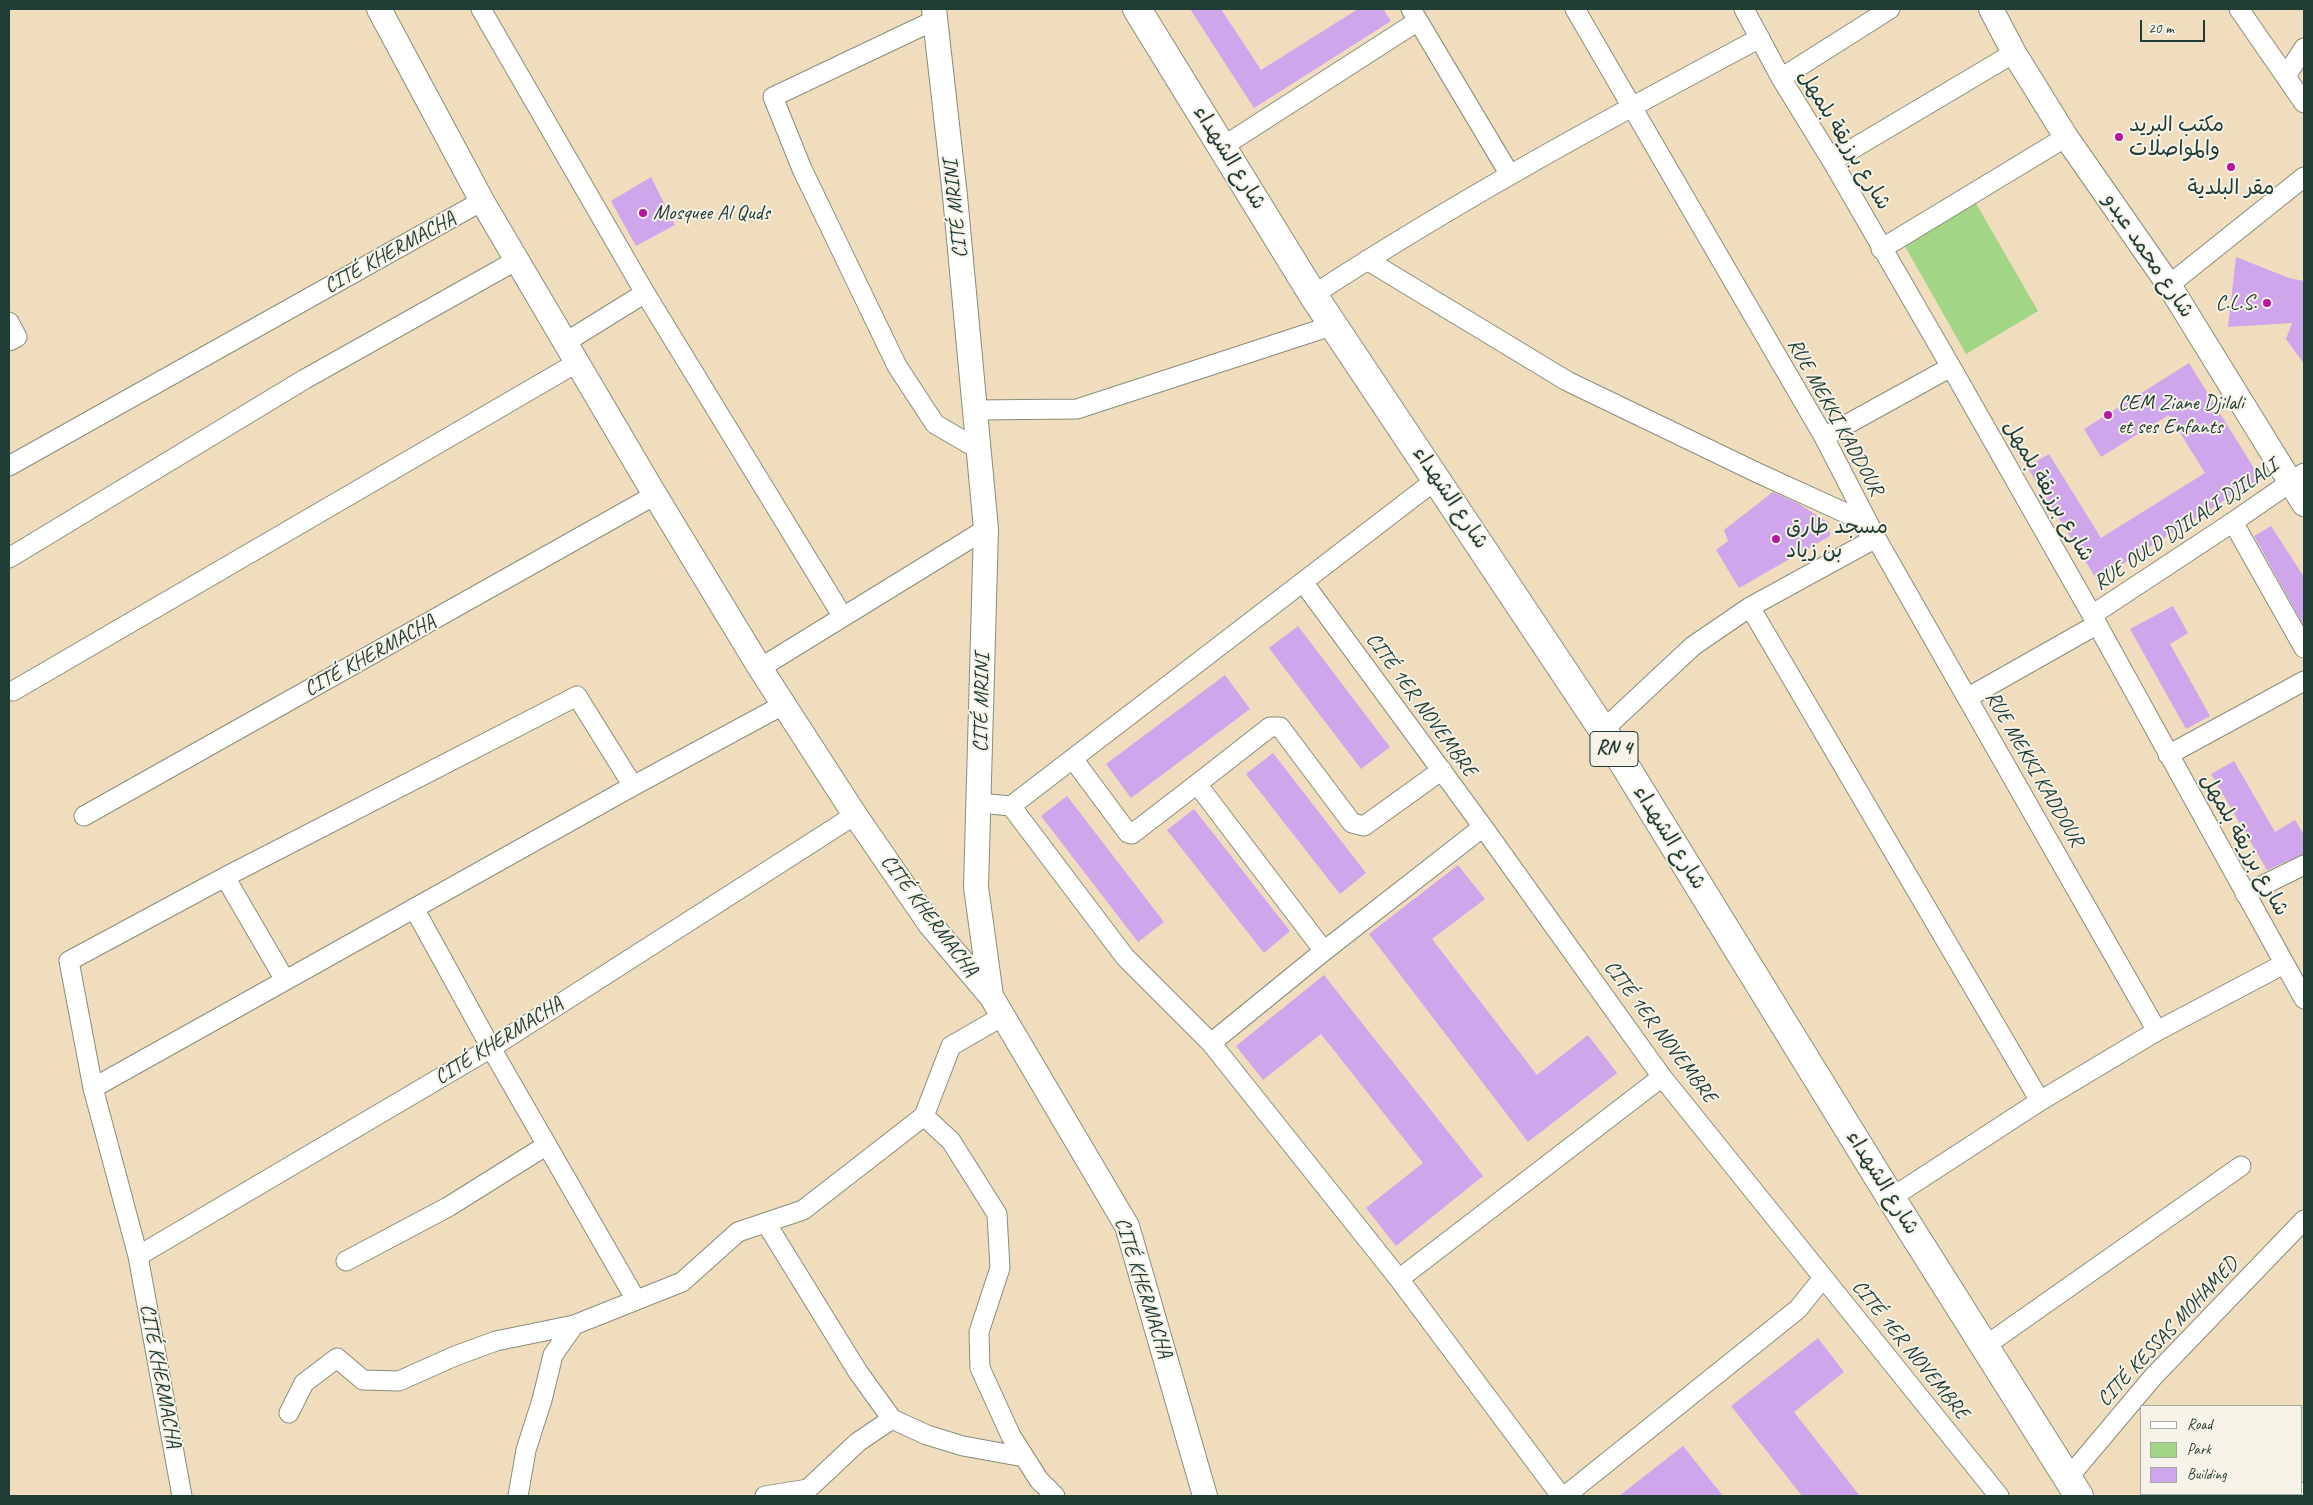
<!DOCTYPE html>
<meta charset="utf-8">
<style>
body{margin:0}
#map{position:relative;width:2313px;height:1505px;overflow:hidden;background:#f0ddbe;font-family:Caveat,sans-serif}
canvas{display:block}
.frame{position:absolute;inset:0;border:10px solid #1f3d34;pointer-events:none}
.legend{position:absolute;left:2140px;top:1405px;width:162px;height:90px;box-sizing:border-box;background:#f7f3e8;border:1px solid #a1aaa0;margin:0;padding:6px 9px;list-style:none;font-size:15px;color:#1f3d34}
.legend li{display:flex;align-items:center;gap:10px;height:25px}
.legend b{width:25px;border:1px solid #a1aaa0}
.scale{position:absolute;left:2140px;top:20px;width:65px;height:22px;box-sizing:border-box;border:2px solid #1f3d34;border-top:0;padding-left:6px;font-size:15px;line-height:18px;white-space:nowrap;color:#1f3d34;-webkit-text-stroke:4px #f7f3e8;paint-order:stroke}
</style>
<div id="map">
<canvas width="2313" height="1505"></canvas>
<div class="frame"></div>
<ul class="legend">
<li><b style="height:6px;background:#fff"></b>Road</li>
<li><b style="height:14px;background:#a2d585"></b>Park</li>
<li><b style="height:14px;background:#cfa5ec"></b>Building</li>
</ul>
<div class="scale">20 m</div>
</div>
<script>
const ctx = document.querySelector('canvas').getContext('2d');
ctx.lineJoin = 'round';
function fill(path, color) { ctx.fillStyle = color; ctx.fill(path, 'evenodd'); }
function trace(path, color, width, dash) { ctx.strokeStyle = color; ctx.lineWidth = width; ctx.lineCap = dash ? 'butt' : 'round'; ctx.setLineDash(dash || []); ctx.stroke(path); }
function label(font, color, halo, rows, align = 'center') {
  ctx.font = font + ' Caveat,"Playpen Sans Arabic",sans-serif'; ctx.lineWidth = 4; ctx.setLineDash([]); ctx.textBaseline = 'middle'; ctx.strokeStyle = halo; ctx.fillStyle = color; for (const [text, x, y, turn = 0] of rows) {
    ctx.save(); ctx.translate(x, y); ctx.rotate((+turn || 0) * Math.PI / 180); ctx.textAlign = isNaN(turn) ? turn : align; if (halo) ctx.strokeText(text, 0, 0); ctx.fillText(text, 0, 0); ctx.restore();
  }
}
fill(new Path2D(`
 M1974,200L2038,311L1966,354L1902,241Z`), '#a2d585');
fill(new Path2D(`
 M1190,9H1221L1261,70L1358,9H1383L1391,21L1254,108Z
 M651,177L675,225L636,246L611,201Z
 M2236,257L2289,278L2304,281V364L2286,339L2292,323L2228,327Z
 M2189,363L2260,478L2097,580L2027,467L2049,454L2101,538L2205,473L2169,415L2101,457L2084,429Z
 M1773,492L1799,504L1829,523L1830,536L1739,588L1716,550L1728,541L1724,530Z
 M2271,526L2304,577V626L2254,536Z
 M2173,606L2188,633L2170,644L2210,716L2186,729L2130,629Z
 M1298,626L1390,747L1361,769L1269,648Z
 M1225,675L1250,709L1131,798L1106,764Z
 M1273,753L1366,873L1340,894L1246,774Z
 M2234,761L2275,832L2295,820L2304,835V854L2267,870L2211,774Z
 M1067,796L1164,922L1138,942L1041,816Z
 M1194,809L1290,931L1264,953L1167,830Z
 M1458,865L1485,899L1432,939L1537,1075L1588,1035L1617,1073L1528,1142L1369,934Z
 M1324,975L1483,1176L1396,1246L1366,1208L1423,1163L1321,1034L1263,1080L1236,1046Z
 M1818,1338L1844,1372L1794,1412L1860,1496H1802L1731,1406Z
 M1683,1446L1723,1496H1619Z`), '#cfa5ec');
const minor = new Path2D(`
 M481,9L645,293L843,617
 M1411,9L1510,175
 M1575,9L1824,437L1876,538L2157,1031
 M1744,9L1781,78L1832,161L1951,367L2092,615L2304,999
 M2239,9L2304,103
 M935,20L773,97L802,169L897,366L935,424L978,449
 M2286,76L2304,48
 M1781,78L1890,9
 M1222,147L1418,21
 M1832,161L2014,53
 M1881,249L2066,137
 M1367,260L1567,381L1760,474L1850,515L1876,538L1750,607L1693,646L1603,730
 M2169,285L2304,177
 M1313,295C1457,201 1608,119 1760,38
 M9,322L17,337L9,341
 M566,342L645,293
 M975,410L1077,409L1334,325
 M1824,437L1951,367
 M9,466L482,201
 M2233,522L2304,648
 M9,558L305,379L517,260
 M1303,582L1483,827L1662,1077L1999,1496
 M1750,607L2040,1101
 M2092,615L2233,522L2304,473
 M760,668L986,529
 M13,691L578,362
 M1967,698L2096,625
 M2168,755L2304,681
 M1073,759L1128,833L1132,834L1197,784L1324,951
 M1197,784L1270,727H1280L1352,823L1364,826L1442,770
 M979,803L1011,806L1437,479
 M1011,806L1125,957L1211,1043L1399,1279L1561,1496
 M84,816L655,495
 M225,877L285,980
 M2245,894L2304,865
 M414,908L491,1048L636,1300
 M1211,1043L1324,951L1483,827
 M93,1088L633,786L783,705
 M924,1116L951,1141L997,1214L1000,1268L979,1332L980,1368L1011,1436L1039,1480L1055,1496
 M1891,1198L2040,1101L2157,1031L2284,964
 M766,1223L858,1372L892,1419L927,1435L963,1446L1024,1457
 M138,1256L491,1048L855,815
 M346,1261L448,1207L547,1145
 M1399,1279L1662,1077
 M1985,1346L2241,1166
 M289,1413L304,1383L337,1358L363,1380L399,1381L455,1356L496,1341L574,1325L682,1282L738,1232L803,1210L924,1116L951,1046L1003,1016
 M2068,1478L2153,1377L2304,1220
 M182,1496L138,1256L93,1088L69,961L225,877L577,696L633,786
 M518,1496L526,1450L542,1400L553,1355L574,1325
 M765,1496L808,1489L858,1442L892,1419
 M1565,1496L1798,1309L1823,1278
 M2300,1496L2304,1492`);
const tertiary = new Path2D(`
 M379,9L482,201L655,495L760,668L855,815L930,924L991,996L1127,1226L1205,1496
 M934,9L955,196L986,529L976,887L991,996
 M1991,9L2014,53L2066,137L2169,285L2304,504`);
const primary = new Path2D(`
 M1137,9L1313,295L1603,730L1891,1198L2079,1496`);
trace(minor, '#888d79', 21);
trace(tertiary, '#888d79', 26);
trace(primary, '#888d79', 30);
trace(minor, '#fff', 19);
trace(tertiary, '#fff', 24);
trace(primary, '#fff', 28);
for (const [x, y, r, color] of [
 [2119,137,5,"#b5179e"],
 [2231,167,5,"#b5179e"],
 [643,213,5,"#b5179e"],
 [2267,303,5,"#b5179e"],
 [2108,415,5,"#b5179e"],
 [1776,539,5,"#b5179e"]
]) { const dot = new Path2D(); dot.arc(x, y, r, 0, 2 * Math.PI); ctx.fillStyle = color; ctx.fill(dot); trace(dot, '#f7f3e8', 2); }
for (const [x, y, w] of [
 [1614,749,48]
]) { const box = new Path2D(); box.roundRect(x - w / 2, y - 17.5, w, 35, 4); ctx.fillStyle = '#f7f3e8'; ctx.fill(box); trace(box, '#1f3d34', 1); }
label('bold 20px', '#1f3d34', null, [
 ["RN 4",1614,749]
]);
label('21px', '#1f3d34', '#f7f3e8', [
 ["مكتب البريد",2129,125],
 ["والمواصلات",2129,149],
 ["مقر البلدية",2231,188,"center"],
 ["Mosquee Al Quds",653,213],
 ["C.L.S.",2257,303,"right"],
 ["CEM Ziane Djilali",2118,403],
 ["et ses Enfants",2118,427],
 ["مسجد طارق",1786,527],
 ["بن زياد",1786,551]
], 'left');
label('21px', '#1f3d34', '#f7f3e8', [
 ["شارع برزيقة بلمهل",1844,140,59],
 ["شارع الشهداء",1229,158,58],
 ["CITÉ MRINI",956,209,-96],
 ["CITÉ KHERMACHA",390,253,-29],
 ["شارع محمد عبدو",2148,256,56],
 ["RUE MEKKI KADDOUR",1835,417,61],
 ["شارع برزيقة بلمهل",2048,491,60],
 ["شارع الشهداء",1450,498,56],
 ["RUE OULD DJILALI DJILALI",2186,525,-34],
 ["CITÉ KHERMACHA",370,656,-29],
 ["CITÉ MRINI",982,703,-89],
 ["CITÉ 1ER NOVEMBRE",1421,705,54],
 ["RUE MEKKI KADDOUR",2034,769,60],
 ["شارع الشهداء",1669,838,58],
 ["شارع برزيقة بلمهل",2244,845,61],
 ["CITÉ KHERMACHA",929,916,53],
 ["CITÉ 1ER NOVEMBRE",1660,1032,53],
 ["CITÉ KHERMACHA",499,1041,-32],
 ["شارع الشهداء",1882,1183,58],
 ["CITÉ KHERMACHA",1143,1288,72],
 ["CITÉ KESSAS MOHAMED",2168,1332,-47],
 ["CITÉ 1ER NOVEMBRE",1910,1350,51],
 ["CITÉ KHERMACHA",160,1376,79]
]);
</script>
